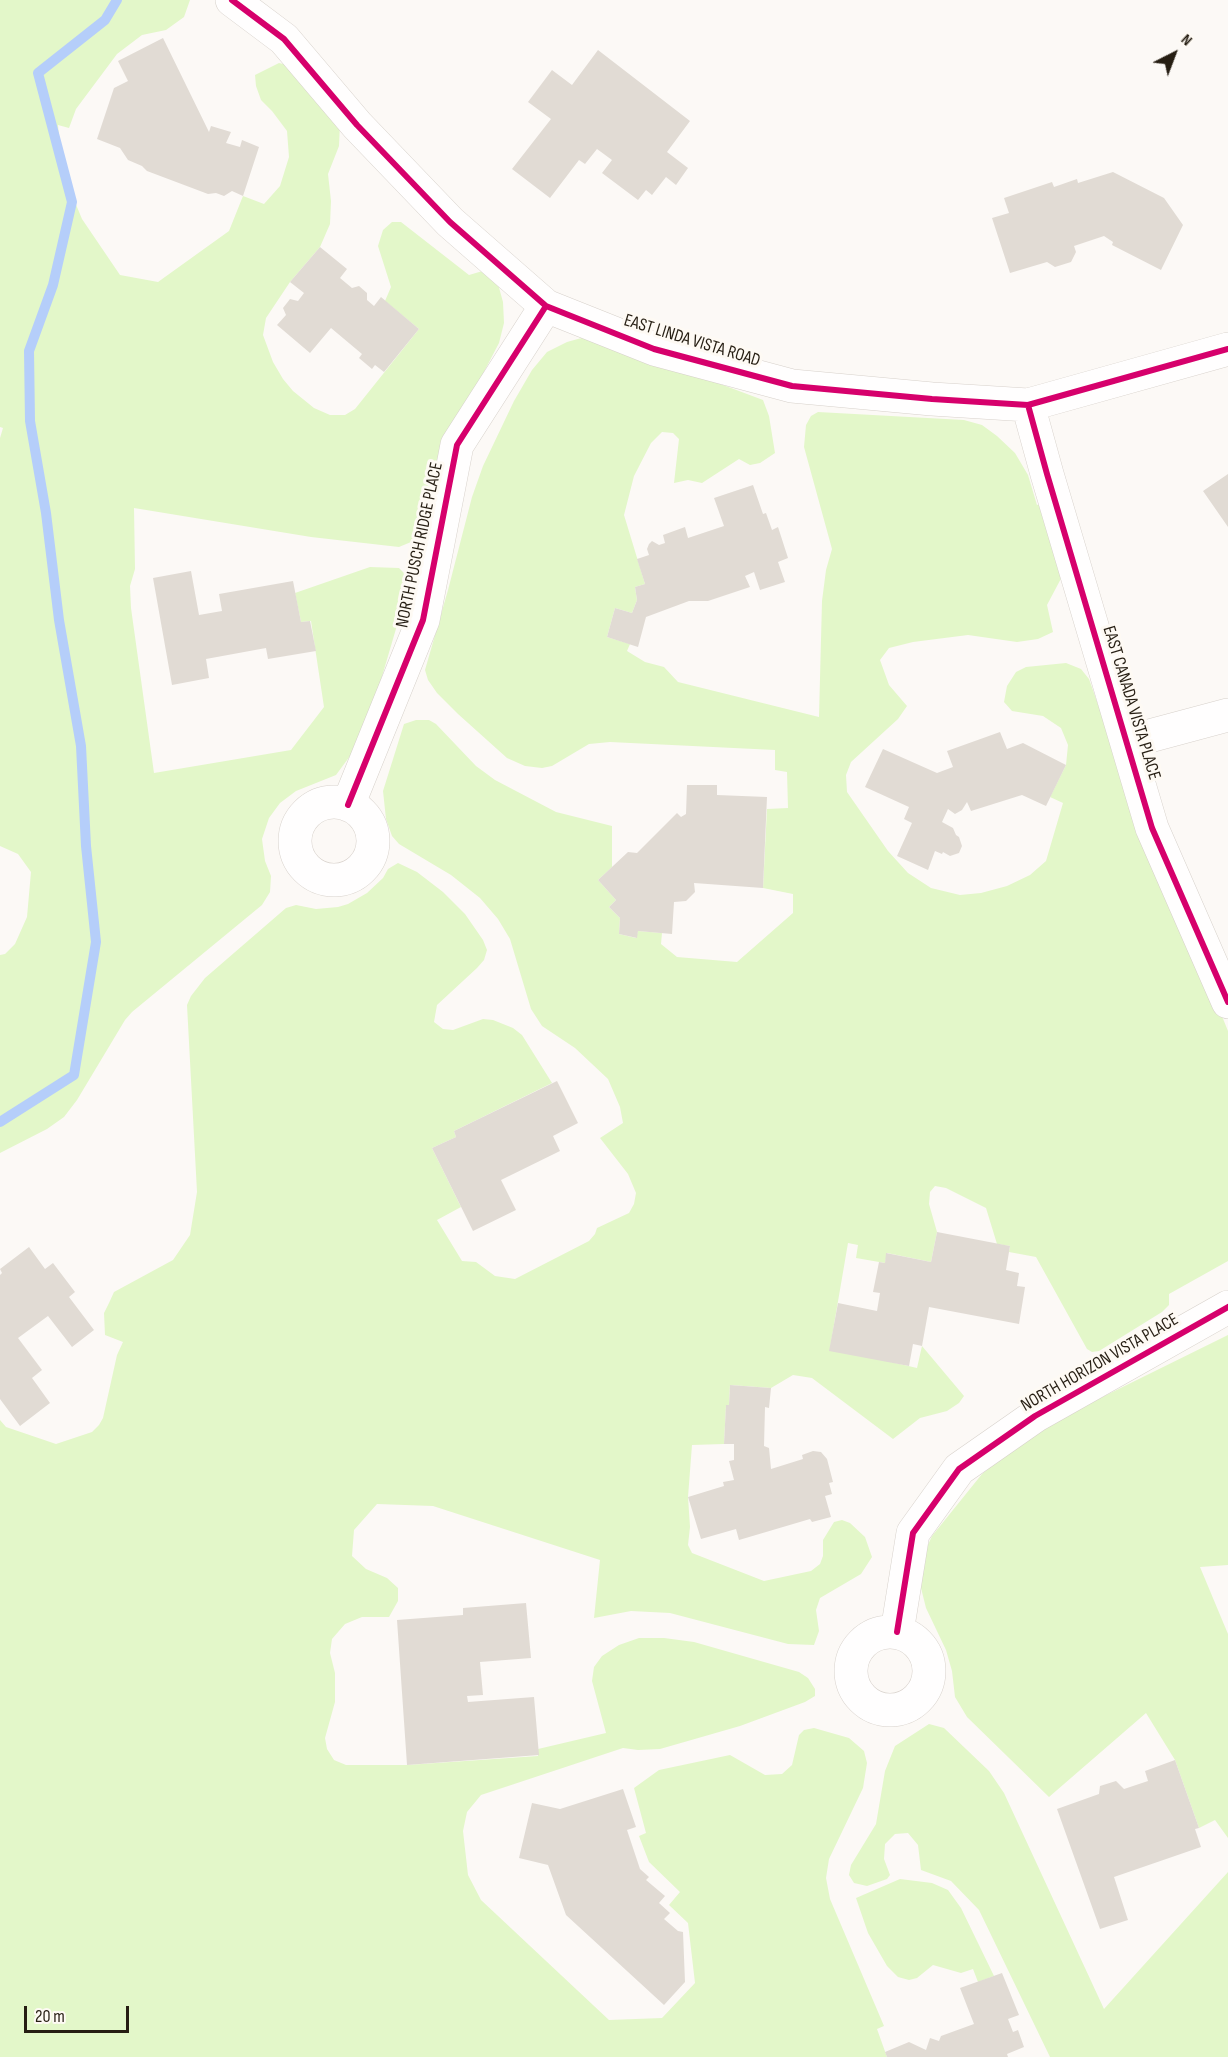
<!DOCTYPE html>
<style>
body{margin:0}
#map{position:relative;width:1228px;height:2057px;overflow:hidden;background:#fcf9f6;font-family:"Sofia Sans Condensed",sans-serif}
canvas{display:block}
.north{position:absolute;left:1144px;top:24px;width:60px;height:60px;-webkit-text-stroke:4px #fefaf4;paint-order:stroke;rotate:42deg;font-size:16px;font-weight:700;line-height:24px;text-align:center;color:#261e13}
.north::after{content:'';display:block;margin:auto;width:21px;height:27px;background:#261e13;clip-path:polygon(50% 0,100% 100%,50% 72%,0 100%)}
.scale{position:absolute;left:24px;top:2006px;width:105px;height:27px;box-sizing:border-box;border:3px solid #261e13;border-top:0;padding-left:8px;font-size:18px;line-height:21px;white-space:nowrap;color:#261e13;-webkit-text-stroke:4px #fefaf4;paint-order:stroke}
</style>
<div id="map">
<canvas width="1228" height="2057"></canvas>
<div class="north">N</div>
<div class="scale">20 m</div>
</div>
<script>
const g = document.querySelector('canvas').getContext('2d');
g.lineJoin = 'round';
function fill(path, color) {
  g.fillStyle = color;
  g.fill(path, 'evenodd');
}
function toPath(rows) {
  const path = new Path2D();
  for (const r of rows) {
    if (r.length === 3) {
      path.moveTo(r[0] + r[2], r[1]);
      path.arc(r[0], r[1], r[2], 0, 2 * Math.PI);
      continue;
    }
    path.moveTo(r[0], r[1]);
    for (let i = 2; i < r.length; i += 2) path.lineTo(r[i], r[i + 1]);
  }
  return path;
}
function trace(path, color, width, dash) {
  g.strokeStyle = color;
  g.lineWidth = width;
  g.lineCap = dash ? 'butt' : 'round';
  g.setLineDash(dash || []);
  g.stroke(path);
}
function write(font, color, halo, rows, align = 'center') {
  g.font = font + ' "Sofia Sans Condensed",sans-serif';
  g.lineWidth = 6;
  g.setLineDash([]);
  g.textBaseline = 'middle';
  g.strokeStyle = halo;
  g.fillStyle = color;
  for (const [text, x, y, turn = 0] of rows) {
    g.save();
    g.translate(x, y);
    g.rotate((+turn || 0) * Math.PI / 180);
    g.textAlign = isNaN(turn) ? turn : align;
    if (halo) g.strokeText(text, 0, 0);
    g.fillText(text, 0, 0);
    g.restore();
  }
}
fill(toPath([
 [0,0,190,0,184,17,166,30,142,35,117,54,76,109,69,128,58,125,62,171,82,219,120,275,158,282,229,231,243,196,264,204,280,186,289,157,287,131,272,111,261,100,256,86,255,75,279,63,287,65,340,123,339,146,328,174,331,201,330,224,320,247,290,282,266,318,263,335,273,362,283,379,293,391,314,408,330,415,345,415,355,409,419,329,385,301,391,287,378,246,383,230,392,222,401,222,469,275,486,270,498,284,503,302,504,323,499,343,450,437,418,534,411,542,399,547,311,537,134,508,135,569,130,586,131,608,154,773,291,750,324,707,311,621,301,622,295,593,370,567,399,568,407,576,408,588,378,690,353,752,336,775,296,791,280,803,269,818,262,839,265,861,271,876,270,892,262,905,132,1012,125,1020,77,1100,64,1117,47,1129,0,1153,0,955,5,954,15,944,27,917,31,872,18,854,0,846,0,438,3,428,0,427],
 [585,337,603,340,763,400,769,416,775,453,760,463,750,465,739,459,702,483,688,480,674,483,679,439,673,433,662,432,651,443,634,476,624,515,645,584,635,587,637,600,632,613,615,608,607,637,630,644,627,651,645,662,664,667,678,682,819,717,822,601,826,570,832,549,804,447,806,425,811,416,818,412,964,420,982,425,997,436,1015,453,1028,475,1037,505,1048,502,1065,571,1047,605,1053,632,1038,639,1017,642,968,635,913,642,889,648,880,660,889,685,907,706,898,719,851,762,846,775,847,792,888,851,908,873,931,888,960,895,981,893,1007,886,1030,875,1046,861,1063,803,1050,797,1066,765,1068,745,1061,728,1043,716,1012,711,1004,702,1007,686,1016,672,1026,667,1066,663,1081,669,1089,679,1116,755,1228,1031,1228,1261,1169,1294,1169,1305,1162,1312,1099,1351,1092,1352,1087,1349,1036,1257,1009,1252,1010,1246,997,1244,986,1208,946,1188,935,1186,930,1192,929,1204,937,1232,931,1262,887,1253,885,1263,856,1258,858,1245,848,1243,830,1348,917,1368,922,1346,964,1396,959,1403,947,1411,920,1418,893,1439,812,1378,793,1375,771,1388,730,1385,729,1405,726,1406,724,1444,692,1445,688,1497,690,1527,688,1545,692,1553,764,1581,811,1571,820,1564,823,1556,823,1540,834,1522,842,1520,850,1523,865,1537,872,1557,861,1574,820,1598,816,1610,819,1631,814,1645,788,1644,670,1613,631,1611,594,1618,600,1560,433,1506,377,1504,354,1530,352,1556,366,1569,387,1578,398,1588,398,1601,389,1617,362,1617,345,1624,332,1639,330,1653,335,1673,335,1702,325,1738,327,1749,334,1760,346,1765,407,1765,538,1756,538,1749,606,1733,592,1681,594,1667,602,1656,619,1645,639,1638,664,1638,694,1642,799,1672,808,1678,815,1689,815,1696,805,1702,740,1726,660,1749,638,1750,623,1748,481,1795,467,1812,463,1831,468,1875,481,1900,609,2020,662,2018,695,1983,688,1923,669,1905,680,1892,649,1862,639,1836,646,1833,634,1788,659,1770,730,1755,765,1775,782,1774,792,1765,799,1735,804,1730,814,1728,849,1738,864,1751,867,1763,863,1788,829,1859,826,1878,830,1899,884,2026,877,2029,887,2057,0,2057,0,1420,6,1427,56,1444,92,1432,99,1425,103,1418,117,1355,123,1342,105,1335,104,1313,109,1303,114,1292,173,1260,190,1235,197,1192,187,1005,191,996,205,978,286,908,296,905,316,909,338,907,348,904,367,893,383,878,388,869,398,863,417,872,443,892,465,914,483,940,487,950,484,960,477,968,437,1005,434,1022,443,1029,453,1030,483,1019,493,1020,513,1028,522,1035,552,1083,454,1131,456,1137,432,1148,461,1207,437,1220,462,1261,476,1262,495,1276,515,1279,589,1241,595,1234,597,1228,629,1213,634,1204,636,1193,628,1174,600,1138,623,1123,620,1107,608,1079,575,1048,542,1026,531,1009,510,939,498,919,480,898,451,875,399,844,392,836,386,819,383,791,404,724,416,720,429,720,436,724,476,766,495,780,556,812,612,826,612,867,598,880,616,900,609,907,620,918,619,934,636,938,638,931,662,933,661,944,677,957,737,962,793,913,793,894,763,888,767,809,788,808,787,772,775,770,775,750,610,742,589,744,552,766,542,768,525,766,507,758,458,714,437,693,428,680,425,670,448,590,472,497,483,466,514,401,532,370,547,352,567,342],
 [1228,1335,1228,1565,1200,1567,1228,1634,1228,1838,1215,1820,1199,1828,1175,1760,1146,1713,1049,1797,967,1717,955,1697,952,1671,946,1650,926,1608,919,1580,921,1560,932,1536,982,1474,1019,1443,1072,1412],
 [929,1724,944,1728,989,1771,1004,1793,1104,2009,1228,1872,1228,2057,1050,2057,979,1910,951,1881,921,1870,918,1845,908,1833,895,1834,885,1844,884,1859,890,1875,887,1879,867,1886,854,1883,849,1875,851,1865,876,1824,885,1771,895,1746],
 [900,1879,932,1883,948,1890,961,1908,994,1976,978,1982,973,1969,961,1973,933,1965,917,1978,909,1980,898,1977,887,1966,868,1933,856,1898]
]), '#e3f7c9');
trace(toPath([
 [0,1122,74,1075,96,942,86,846,81,746,59,620,46,513,30,421,29,351,53,285,72,202,38,73,105,20,117,0]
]), '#b5cefa', 10);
fill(toPath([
 [163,38,209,132,211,126,231,132,226,143,240,147,242,140,259,147,243,196,232,191,224,196,216,193,208,194,147,171,142,166,128,160,120,148,97,139,114,88,128,81,118,61],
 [598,50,690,121,667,152,688,168,676,185,666,177,652,195,646,190,638,200,602,173,612,160,597,149,585,164,579,160,550,198,512,169,551,119,528,102,552,70,572,85],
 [1113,172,1164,198,1183,225,1161,270,1112,245,1113,242,1104,236,1074,246,1076,252,1071,262,1055,267,1047,262,1010,273,992,218,1009,213,1004,198,1052,182,1054,187,1077,179,1078,183],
 [320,247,347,269,340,278,352,288,359,286,367,293,367,300,374,306,381,297,419,329,384,372,375,365,372,369,359,358,362,354,331,328,310,353,277,325,286,315,283,308,290,299,298,301,304,293,290,282],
 [1228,474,1228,527,1203,491],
 [753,485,763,514,766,513,772,530,778,527,788,558,778,562,785,582,760,590,754,572,745,576,750,587,708,601,689,601,646,617,638,647,607,637,615,608,632,613,637,600,635,587,645,584,637,559,649,555,647,549,649,544,652,541,659,545,665,543,663,535,685,527,688,538,724,526,714,498],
 [191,571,199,615,222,611,219,594,293,581,301,622,310,621,316,651,268,659,266,648,206,659,209,678,172,685,153,578],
 [1000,732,1007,749,1023,743,1066,765,1046,806,1022,795,971,811,967,802,962,810,955,814,948,809,942,822,953,828,956,835,959,837,962,846,959,853,950,856,943,852,942,854,935,851,928,870,897,856,912,823,904,819,909,807,865,787,883,749,937,773,953,767,947,751],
 [687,785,717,785,717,795,767,797,763,888,694,883,695,892,686,901,674,902,672,934,638,931,637,938,619,934,620,918,609,907,616,900,598,880,628,852,637,853,677,813,681,817,686,814],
 [557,1081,578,1123,553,1136,560,1151,501,1180,516,1210,473,1231,432,1148,456,1137,454,1131],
 [937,1232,1010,1246,1006,1270,1019,1273,1017,1286,1025,1287,1019,1324,929,1307,922,1346,913,1344,909,1366,829,1351,838,1303,877,1311,880,1293,873,1292,879,1262,885,1263,886,1253,931,1262],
 [29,1247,45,1269,53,1263,75,1292,69,1297,94,1330,72,1347,48,1316,18,1338,42,1370,32,1378,50,1403,20,1426,0,1399,0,1275,2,1273,0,1269],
 [730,1385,771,1388,769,1408,765,1407,764,1446,769,1448,771,1469,803,1459,802,1455,813,1451,821,1452,827,1459,833,1482,829,1483,832,1494,825,1496,831,1517,812,1522,810,1519,739,1540,736,1529,701,1539,688,1497,724,1486,723,1482,734,1480,729,1461,734,1460,734,1444,724,1444,726,1405,729,1405],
 [526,1603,531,1658,480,1662,483,1695,467,1696,468,1702,534,1697,539,1755,407,1765,397,1620,463,1615,463,1608],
 [1175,1760,1199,1828,1195,1829,1201,1847,1114,1877,1128,1920,1100,1929,1057,1809,1099,1794,1100,1786,1116,1781,1124,1789,1148,1781,1145,1771],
 [623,1789,636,1827,627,1830,640,1869,649,1877,646,1880,665,1896,659,1903,670,1913,664,1919,678,1931,683,1932,685,1982,664,2005,566,1915,548,1865,519,1858,532,1803,560,1809],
 [1002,1973,1019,2015,1008,2019,1013,2032,1018,2030,1024,2047,1007,2054,1008,2057,887,2057,885,2052,909,2042,926,2050,930,2038,939,2041,941,2036,974,2024,960,1988]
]), '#e1dbd4');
const minor = toPath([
 [232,0,284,39,357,125,450,222,546,306,654,349,792,386,932,399,1028,405,1228,349],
 [1028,405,1047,474,1152,828,1228,1002],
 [1127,742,1228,715],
 [334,841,39],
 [348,805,423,620,457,445,546,306],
 [890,1671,39],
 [897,1632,913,1533,959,1469,1035,1416,1228,1307]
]);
trace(minor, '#d7d1cb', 34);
trace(minor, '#fffefe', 33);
trace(toPath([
 [232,0,284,39,357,125,450,222,546,306,654,349,792,386,932,399,1028,405,1228,349],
 [1028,405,1047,474,1152,828,1228,1002],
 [348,805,423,620,457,445,546,306],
 [897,1632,913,1533,959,1469,1035,1416,1228,1307]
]), '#d6006c', 6);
write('18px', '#261e13', '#fefaf4', [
 ["EAST LINDA VISTA ROAD",692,341,17],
 ["NORTH PUSCH RIDGE PLACE",420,545,-78],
 ["EAST CANADA VISTA PLACE",1131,703,73],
 ["NORTH HORIZON VISTA PLACE",1100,1363,-30]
]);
</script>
